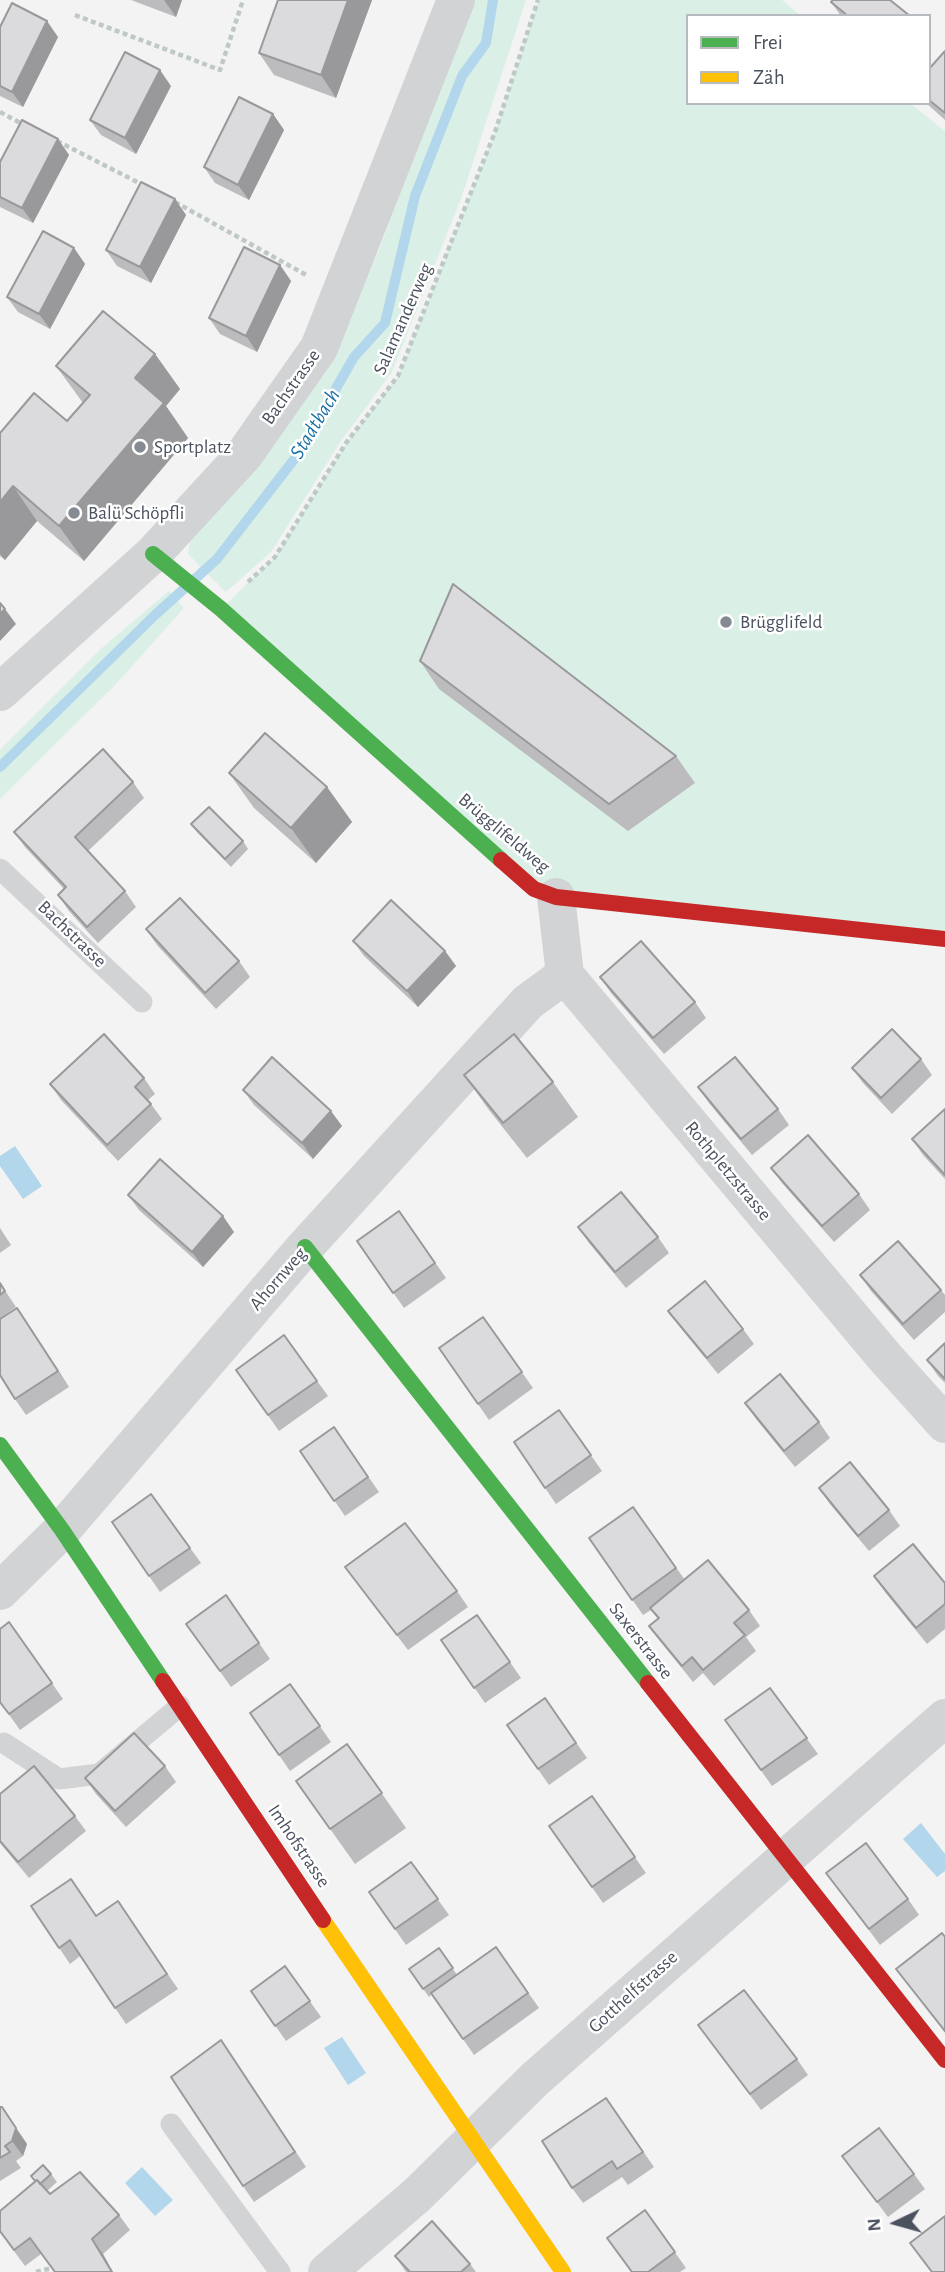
<!DOCTYPE html>
<meta charset="utf-8">
<style>
body{margin:0}
#map{position:relative;width:945px;height:2272px;overflow:hidden;background:#f3f3f3;font-family:"Alegreya Sans",sans-serif}
canvas{display:block}
.legend{position:absolute;left:686px;top:14px;width:245px;height:91px;box-sizing:border-box;background:#fff;border:2px solid #b7babf;margin:0;padding:9px 12px;list-style:none;font-size:21px;color:#4b525f}
.legend li{display:flex;align-items:center;gap:14px;height:35px}
.legend b{width:35px;border:2px solid #b7babf}
.north{position:absolute;left:861px;top:2188px;width:70px;height:70px;-webkit-text-stroke:5px #fff;paint-order:stroke;rotate:265deg;font-size:19px;font-weight:700;line-height:28px;text-align:center;color:#4b525f}
.north::after{content:'';display:block;margin:auto;width:24px;height:32px;background:#4b525f;clip-path:polygon(50% 0,100% 100%,50% 72%,0 100%)}
</style>
<div id="map">
<canvas width="945" height="2272"></canvas>
<ul class="legend">
<li><b style="height:9px;background:#4caf50"></b>Frei</li>
<li><b style="height:9px;background:#ffc107"></b>Zäh</li>
</ul>
<div class="north">N</div>
</div>
<script>
const g = document.querySelector('canvas').getContext('2d');
g.lineJoin = 'round';
function fill(path, color) {
  g.fillStyle = color;
  g.fill(path, 'evenodd');
}
function toPath(rows) {
  const path = new Path2D();
  for (const r of rows) {
    path.moveTo(r[0], r[1]);
    for (let i = 2; i < r.length; i += 2) path.lineTo(r[i], r[i + 1]);
  }
  return path;
}
function trace(path, color, width, dash) {
  g.strokeStyle = color;
  g.lineWidth = width;
  g.lineCap = dash ? 'butt' : 'round';
  g.setLineDash(dash || []);
  g.stroke(path);
}
function write(font, color, halo, rows, align = 'center') {
  g.font = font + ' "Alegreya Sans",sans-serif';
  g.lineWidth = 5;
  g.setLineDash([]);
  g.textBaseline = 'middle';
  g.strokeStyle = halo;
  g.fillStyle = color;
  for (const [text, x, y, turn = 0] of rows) {
    g.save();
    g.translate(x, y);
    g.rotate((+turn || 0) * Math.PI / 180);
    g.textAlign = isNaN(turn) ? turn : align;
    if (halo) g.strokeText(text, 0, 0);
    g.fillText(text, 0, 0);
    g.restore();
  }
}
fill(toPath([
 [468,0,526,0,461,199,392,372,341,441,271,552,226,592,188,554,190,539,335,350,381,245],
 [538,0,782,0,801,16,688,16,688,103,910,103,945,131,945,939,556,897,221,609,275,557,346,443,398,376,495,132],
 [169,591,184,608,116,684,0,799,0,750,103,647]
]), '#daf0e6');
fill(toPath([
 [15,1146,42,1186,23,1199,0,1166,0,1156],
 [921,1823,945,1854,945,1871,937,1877,903,1839],
 [342,2037,366,2073,348,2085,324,2048],
 [142,2167,173,2200,155,2216,125,2183]
]), '#b2d6eb');
trace(toPath([
 [0,767,155,615,217,559,299,453,354,357,385,323,415,196,462,76,486,43,493,0]
]), '#b2d6eb', 10);
trace(toPath([
 [75,15,220,70,243,0],
 [0,112,24,125],
 [57,141,143,185],
 [175,202,308,276],
 [248,582,275,557,346,443,398,376,495,132,538,0],
 [36,2272,52,2268]
]), '#bec8c7', 4.5, [5, 3.5]);
trace(toPath([
 [0,869,142,1002],
 [4,1743,59,1779,99,1774,180,1706],
 [171,2124,280,2272]
]), '#d2d3d5', 21);
trace(toPath([
 [0,692,153,554,244,455,319,348,456,0],
 [556,897,565,975,883,1355,945,1424],
 [0,1591,62,1530,305,1247,528,1002,565,975],
 [327,2272,417,2195,535,2079,945,1718]
]), '#d2d3d5', 38);
trace(toPath([
 [153,554,221,609,501,860],
 [305,1247,648,1683],
 [0,1445,62,1530,163,1681]
]), '#4caf50', 16);
trace(toPath([
 [323,1920,563,2272]
]), '#ffc107', 16);
trace(toPath([
 [501,860,534,889,556,897,945,939],
 [163,1681,323,1920],
 [648,1683,945,2060]
]), '#c62828', 16);
fill(toPath([
 [131,0,182,0,176,17],
 [278,0,372,0,336,98,274,75,259,53],
 [831,2,910,16,841,16],
 [0,27,58,37,23,107,0,96],
 [945,51,945,120,926,103,929,103,929,69],
 [171,86,136,154,101,135,90,120],
 [273,114,284,130,249,200,215,183,204,167],
 [58,139,69,155,33,223,0,207,0,162],
 [175,199,186,215,151,283,117,266,106,250],
 [74,248,85,264,50,329,18,312,7,297],
 [280,265,291,281,257,352,220,334,209,318],
 [155,354,180,389,166,406,188,438,84,561,37,521,5,560,0,556,0,433,67,421,83,403,56,366],
 [420,661,676,756,695,783,628,831,439,689],
 [229,773,327,787,352,822,316,863,254,808],
 [133,782,144,798,88,851,125,891,136,907,98,943,69,911,58,895,64,889,25,847,14,832],
 [191,824,243,841,248,849,231,867,197,832],
 [146,929,239,961,250,977,216,1009,157,945],
 [353,941,445,951,456,966,418,1007,364,956],
 [600,977,695,1002,706,1018,664,1054,611,993],
 [921,1059,932,1075,892,1114,863,1083,852,1068],
 [464,1075,553,1082,578,1117,527,1158,489,1110],
 [144,1078,155,1094,148,1100,162,1119,118,1161,61,1100,50,1084],
 [698,1087,778,1109,789,1125,752,1155,709,1103],
 [243,1090,342,1126,313,1159,254,1105],
 [945,1109,945,1179,923,1155,912,1139],
 [771,1168,859,1194,870,1210,834,1242,782,1183],
 [128,1195,234,1232,203,1267,139,1210],
 [399,1211,446,1278,404,1308,357,1241],
 [578,1227,658,1237,669,1253,626,1288,589,1243],
 [0,1228,11,1245,0,1253],
 [860,1275,941,1290,945,1295,945,1312,914,1340,871,1291],
 [0,1283,16,1307,0,1318],
 [668,1311,743,1329,754,1344,718,1374,680,1327],
 [483,1317,533,1388,489,1420,439,1348],
 [28,1324,69,1387,26,1415,15,1399],
 [284,1335,328,1396,279,1431,236,1370],
 [945,1343,945,1383,938,1376,927,1360],
 [745,1403,819,1422,830,1438,795,1467,756,1419],
 [559,1410,602,1471,556,1504,514,1442],
 [334,1427,379,1492,345,1516,300,1451],
 [819,1488,889,1510,900,1526,869,1551,830,1504],
 [151,1494,201,1563,160,1592,112,1522],
 [633,1507,685,1580,749,1610,760,1626,746,1637,756,1651,714,1686,703,1673,693,1682,660,1641,649,1626,658,1619,651,1610,643,1615,589,1538],
 [345,1567,457,1591,468,1607,408,1650],
 [874,1576,945,1583,945,1629,927,1644,885,1592],
 [226,1595,270,1659,231,1687,186,1624],
 [477,1615,521,1678,485,1703,441,1640],
 [9,1622,63,1699,20,1730,0,1702],
 [290,1684,331,1742,290,1771,250,1713],
 [770,1688,818,1754,772,1786,725,1720],
 [545,1698,587,1758,549,1785,507,1725],
 [347,1744,406,1828,355,1864,296,1781],
 [165,1766,176,1782,126,1827,96,1794,85,1778],
 [0,1794,75,1816,86,1831,29,1878,0,1843],
 [592,1796,646,1873,603,1903,549,1826],
 [411,1862,449,1915,406,1945,369,1892],
 [826,1873,908,1899,919,1915,880,1945],
 [118,1901,178,1989,126,2024,80,1956,70,1964,31,1906,96,1916],
 [945,1937,945,2033,896,1969],
 [496,1947,539,2008,474,2055,432,1994,429,1997,409,1969,439,1948,457,1975],
 [285,1966,321,2017,286,2041,251,1991],
 [698,2025,797,2059,808,2075,761,2110],
 [232,2056,306,2167,254,2202,243,2186],
 [606,2098,654,2167,628,2185,622,2177,583,2203,572,2188],
 [0,2107,27,2144,23,2156,16,2161,21,2168,0,2181],
 [842,2156,914,2174,925,2189,888,2217],
 [51,2174,57,2182,47,2191,50,2194,119,2215,130,2230,103,2254,41,2254,25,2266,0,2232,0,2211,35,2182,31,2176],
 [645,2210,686,2268,680,2272,632,2272],
 [395,2256,470,2264,476,2272,406,2272]
]), '#bcbcbe');
fill(toPath([
 [164,0,182,0,176,17],
 [348,0,372,0,336,98,321,75],
 [47,21,58,37,23,107,12,92],
 [160,70,171,86,136,154,125,138],
 [273,114,284,130,249,200,238,185],
 [58,139,69,155,33,223,22,208],
 [175,199,186,215,151,283,140,267],
 [74,248,85,264,50,329,39,314],
 [280,265,291,281,257,352,246,336],
 [155,354,180,389,166,406,188,438,84,561,59,526,135,378],
 [13,486,37,521,5,560,0,554,0,502],
 [5,609,16,624,0,641,0,614],
 [327,787,352,822,316,863,291,828],
 [445,951,456,966,418,1007,407,991],
 [331,1111,342,1126,313,1159,302,1143],
 [223,1216,234,1232,203,1267,192,1252],
 [17,1308,28,1324,69,1387,58,1371],
 [2,2107,27,2144,23,2156,12,2141],
 [92,2239,103,2254,113,2272,112,2272]
]), '#99999b');
const building = toPath([
 [278,0,348,0,321,75,259,53,278,0],
 [833,0,890,0,910,16,848,16,831,2,833,0],
 [12,3,47,21,12,92,0,86,0,27,12,3],
 [945,51,945,113,929,100,929,69,945,51],
 [125,52,160,70,125,138,90,120,125,52],
 [239,97,273,114,238,185,204,167,239,97],
 [22,120,58,139,22,208,0,197,0,162,22,120],
 [141,182,175,199,140,267,106,250,141,182],
 [43,231,74,248,39,314,7,297,43,231],
 [244,247,280,265,246,336,209,318,244,247],
 [103,311,155,354,135,378,164,403,59,526,13,486,0,502,0,433,34,393,67,421,90,395,56,366,103,311],
 [453,584,676,756,609,804,420,661,453,584],
 [0,603,5,609,0,614,0,603],
 [265,733,327,787,291,828,229,773,265,733],
 [103,749,133,782,75,837,125,891,87,927,58,895,66,887,14,832,103,749],
 [209,807,243,841,225,859,191,824,209,807],
 [180,898,239,961,205,993,146,929,180,898],
 [391,900,445,951,407,991,353,941,391,900],
 [641,941,695,1002,653,1038,600,977,641,941],
 [892,1029,921,1059,881,1098,852,1068,892,1029],
 [104,1034,144,1078,135,1087,151,1104,107,1145,50,1084,104,1034],
 [514,1034,553,1082,503,1123,464,1075,514,1034],
 [272,1057,331,1111,302,1143,243,1090,272,1057],
 [735,1057,778,1109,741,1139,698,1087,735,1057],
 [945,1109,945,1175,912,1139,945,1109],
 [808,1135,859,1194,822,1226,771,1168,808,1135],
 [160,1159,223,1216,192,1252,128,1195,160,1159],
 [621,1192,658,1237,615,1272,578,1227,621,1192],
 [399,1211,435,1263,393,1293,357,1241,399,1211],
 [898,1241,941,1290,903,1324,860,1275,898,1241],
 [705,1281,743,1329,707,1358,668,1311,705,1281],
 [0,1283,5,1291,0,1295,0,1283],
 [17,1308,58,1371,15,1399,0,1375,0,1319,17,1308],
 [483,1317,522,1372,478,1404,439,1348,483,1317],
 [284,1335,317,1381,268,1415,236,1370,284,1335],
 [945,1343,945,1379,927,1360,945,1343],
 [780,1374,819,1422,784,1451,745,1403,780,1374],
 [559,1410,591,1455,545,1488,514,1442,559,1410],
 [334,1427,368,1477,334,1501,300,1451,334,1427],
 [850,1462,889,1510,858,1536,819,1488,850,1462],
 [151,1494,190,1548,149,1576,112,1522,151,1494],
 [633,1507,676,1568,632,1600,589,1538,633,1507],
 [405,1523,457,1591,397,1635,345,1567,405,1523],
 [913,1544,945,1583,945,1604,916,1628,874,1576,913,1544],
 [708,1560,749,1610,734,1623,745,1635,703,1670,692,1657,682,1666,649,1626,659,1618,650,1608,708,1560],
 [226,1595,259,1643,220,1671,186,1624,226,1595],
 [477,1615,510,1662,474,1688,441,1640,477,1615],
 [9,1622,52,1683,9,1714,0,1702,0,1629,9,1622],
 [290,1684,320,1726,279,1755,250,1713,290,1684],
 [770,1688,807,1738,761,1770,725,1720,770,1688],
 [545,1698,576,1743,538,1769,507,1725,545,1698],
 [134,1733,165,1766,115,1811,85,1778,134,1733],
 [347,1744,382,1793,330,1829,296,1781,347,1744],
 [34,1766,75,1816,18,1862,0,1841,0,1794,34,1766],
 [592,1796,635,1857,592,1887,549,1826,592,1796],
 [866,1843,908,1899,869,1929,826,1873,866,1843],
 [411,1862,438,1899,395,1929,369,1892,411,1862],
 [71,1879,96,1916,118,1901,167,1974,115,2008,70,1940,59,1948,31,1906,71,1879],
 [942,1933,945,1937,945,2031,896,1969,942,1933],
 [496,1947,528,1993,463,2039,431,1993,496,1947],
 [439,1948,453,1968,423,1989,409,1969,439,1948],
 [285,1966,310,2001,275,2026,251,1991,285,1966],
 [744,1990,797,2059,750,2094,698,2025,744,1990],
 [221,2040,295,2152,243,2186,171,2077,221,2040],
 [606,2098,643,2152,617,2169,612,2161,572,2188,542,2141,606,2098],
 [0,2107,2,2107,16,2128,12,2141,5,2146,10,2152,0,2158,0,2107],
 [879,2128,914,2174,877,2202,842,2156,879,2128],
 [43,2165,51,2174,40,2184,37,2180,35,2181,31,2176,43,2165],
 [80,2172,119,2215,92,2239,112,2272,55,2272,30,2238,14,2250,0,2231,0,2211,37,2180,50,2194,80,2172],
 [645,2210,675,2252,648,2272,632,2272,607,2238,645,2210],
 [945,2216,945,2272,932,2272,910,2243,945,2216],
 [432,2221,470,2264,461,2272,410,2272,395,2256,432,2221]
]);
fill(building, '#dbdbdd');
trace(building, '#99999b', 2);
for (const [x, y, r, color] of [
 [140,447,7,"#868a93"],
 [74,513,7,"#868a93"],
 [726,622,7,"#868a93"]
]) {
  const dot = new Path2D();
  dot.arc(x, y, r, 0, 2 * Math.PI);
  g.fillStyle = color;
  g.fill(dot);
  trace(dot, '#fff', 2.5);
}
write('19px', '#4b525f', '#fff', [
 ["Salamanderweg",403,319,-66],
 ["Bachstrasse",291,387,-55],
 ["Brügglifeldweg",504,833,40],
 ["Bachstrasse",72,934,44],
 ["Rothpletzstrasse",728,1171,50],
 ["Ahornweg",278,1279,-49],
 ["Saxerstrasse",641,1641,52],
 ["Imhofstrasse",299,1846,56],
 ["Gotthelfstrasse",633,1992,-42]
]);
write('19px', '#4b525f', '#fff', [
 ["Sportplatz",154,447],
 ["Balü Schöpfli",88,513],
 ["Brügglifeld",740,622]
], 'left');
write('italic 21px', '#1870a5', '#fff', [
 ["Stadtbach",315,424,-59]
]);
</script>
